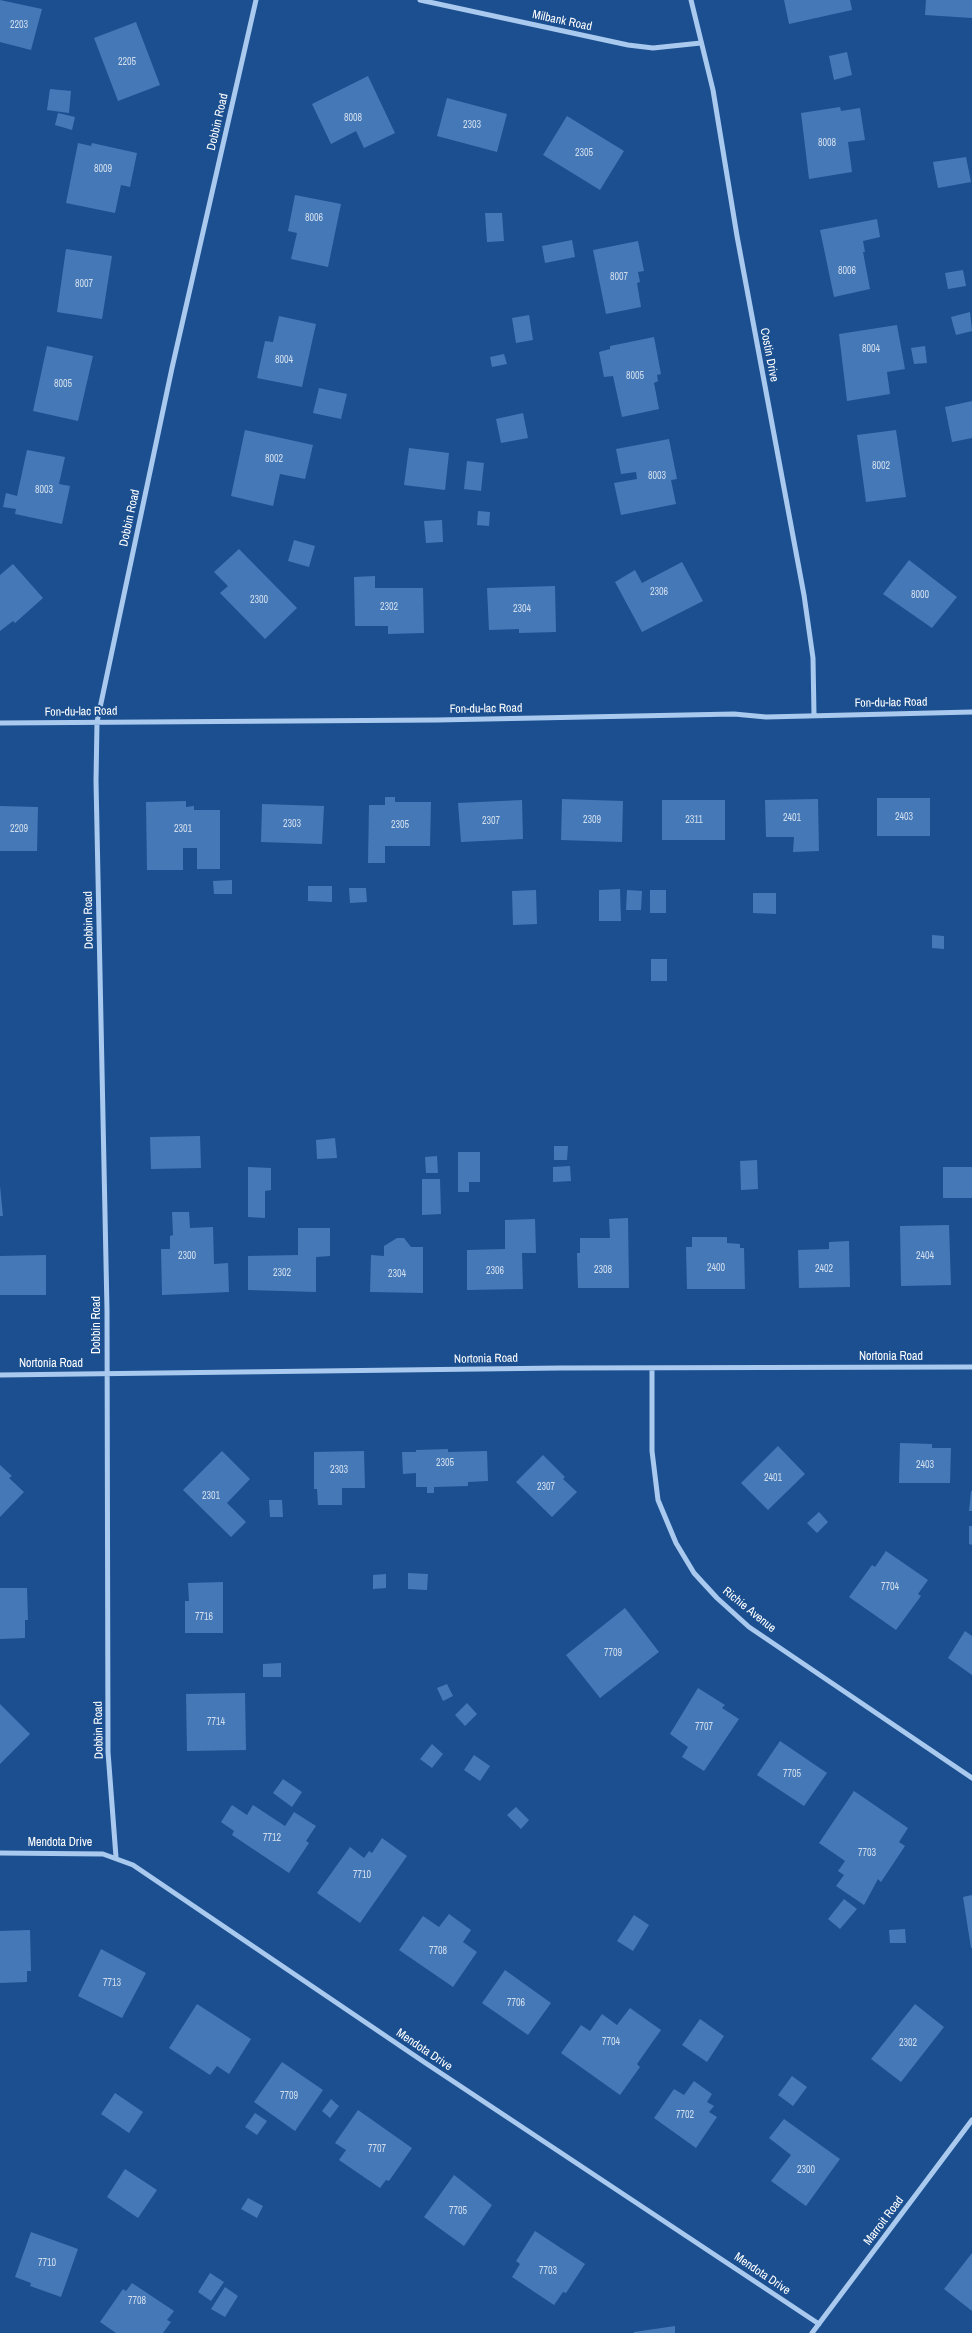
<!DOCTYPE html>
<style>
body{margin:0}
canvas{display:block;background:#1b4f8f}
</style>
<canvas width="972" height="2333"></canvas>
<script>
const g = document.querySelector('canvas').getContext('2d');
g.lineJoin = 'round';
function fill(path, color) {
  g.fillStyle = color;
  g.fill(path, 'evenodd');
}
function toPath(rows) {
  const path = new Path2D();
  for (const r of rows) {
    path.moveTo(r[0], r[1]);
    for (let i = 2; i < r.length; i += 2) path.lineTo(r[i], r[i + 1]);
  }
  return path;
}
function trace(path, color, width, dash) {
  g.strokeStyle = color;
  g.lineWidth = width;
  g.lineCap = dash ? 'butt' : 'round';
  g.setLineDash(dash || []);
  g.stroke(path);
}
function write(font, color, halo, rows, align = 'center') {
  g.font = font + ' "Archivo Narrow",sans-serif';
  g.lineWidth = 4;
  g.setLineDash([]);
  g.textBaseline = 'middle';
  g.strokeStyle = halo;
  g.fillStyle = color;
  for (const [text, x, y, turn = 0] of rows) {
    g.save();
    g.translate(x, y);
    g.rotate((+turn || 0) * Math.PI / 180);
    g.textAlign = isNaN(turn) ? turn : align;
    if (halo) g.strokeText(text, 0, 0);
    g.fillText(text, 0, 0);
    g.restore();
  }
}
fill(toPath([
 [0,0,42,9,31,50,0,42],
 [784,0,850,0,852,10,789,24],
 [926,0,972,0,972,18,925,15],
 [136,22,160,85,118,101,94,38],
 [847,52,852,75,834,80,829,56],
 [368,76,395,133,364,148,356,131,331,144,312,104],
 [50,89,71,91,69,113,47,110],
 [447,98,507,114,497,152,437,136],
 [840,107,841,111,860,108,865,140,848,142,852,172,809,179,801,113],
 [58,113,75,117,72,130,55,125],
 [567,116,624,151,600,190,543,155],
 [78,143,91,146,92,143,137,153,130,187,121,185,115,213,66,203],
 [966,157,971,182,938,188,933,162],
 [295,195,341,204,328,267,291,259,297,233,288,231],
 [485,213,502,213,504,241,487,242],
 [877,219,880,237,863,241,865,252,863,252,870,289,834,297,820,230],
 [572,240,575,257,545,263,542,246],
 [638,241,644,271,638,272,640,282,637,283,641,307,606,314,593,250],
 [66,249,112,256,102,319,57,312],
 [963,270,966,286,948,289,945,273],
 [970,312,972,331,956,335,951,317],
 [529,315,533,340,516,343,512,318],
 [279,316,316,324,302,387,257,378,265,341,273,342],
 [897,325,905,369,887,372,890,394,847,401,839,334],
 [654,337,661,374,657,375,658,381,654,383,659,409,622,417,613,376,604,377,599,352,610,349,610,346],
 [47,346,93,356,78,421,33,411],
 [925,346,927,363,914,364,911,348],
 [504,354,507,364,492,367,490,357],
 [319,388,347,394,341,419,313,413],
 [972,401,972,438,952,442,945,407],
 [523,413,528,438,501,443,496,419],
 [245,430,313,445,305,479,280,474,273,506,231,496],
 [896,430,906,497,866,502,857,435],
 [669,439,677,479,671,480,676,504,621,515,614,483,637,479,636,472,621,474,616,449],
 [409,448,449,453,445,490,404,485],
 [27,450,65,457,59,484,70,486,62,524,15,514,16,509,3,507,6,493,17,496],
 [467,461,484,463,481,491,464,489],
 [478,511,490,512,489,526,477,525],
 [442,520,443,542,426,543,424,521],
 [294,540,315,546,309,567,288,561],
 [239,549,297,608,265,639,220,593,228,586,214,572],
 [909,560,957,597,932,628,883,594],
 [682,562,703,601,642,632,615,582,635,570,642,583],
 [13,564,43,598,15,623,13,621,0,631,0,575],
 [375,576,375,588,423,588,424,633,388,634,388,626,355,626,354,577],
 [555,586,556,632,519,633,519,629,489,630,487,588],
 [385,797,395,797,395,802,431,802,430,846,385,846,385,863,368,863,369,805,385,805],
 [877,798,930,798,930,836,877,836],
 [562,799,623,801,622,842,561,840],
 [818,799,819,851,793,852,794,837,766,837,765,800],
 [522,800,523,839,461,842,458,803],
 [662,800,725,800,725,840,662,840],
 [186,801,186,807,194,806,194,810,220,810,220,869,197,869,197,848,183,848,183,870,147,870,146,802],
 [262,804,324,806,322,844,261,842],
 [0,806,38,807,37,851,0,851],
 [232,880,232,894,214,894,213,881],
 [308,886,332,886,332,902,308,901],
 [349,888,366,888,367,902,350,903],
 [620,889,621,921,599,921,599,890],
 [536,890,537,924,513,925,512,891],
 [627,890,642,891,641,910,626,910],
 [650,890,666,890,666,913,650,913],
 [753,893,776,893,776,914,753,913],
 [932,935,944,936,944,949,932,948],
 [651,959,667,959,667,981,651,981],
 [200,1136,201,1168,151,1169,150,1137],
 [335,1138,337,1158,317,1159,316,1140],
 [554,1146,568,1146,567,1160,554,1160],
 [458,1152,480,1152,480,1182,469,1182,469,1192,458,1192],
 [437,1156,438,1173,426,1173,425,1157],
 [757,1160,758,1189,741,1190,740,1161],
 [570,1166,571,1181,553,1182,553,1167],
 [248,1167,271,1168,271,1190,265,1191,265,1218,248,1217],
 [943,1167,972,1167,972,1198,943,1198],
 [422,1179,440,1179,441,1214,422,1215],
 [0,1186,3,1216,0,1216],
 [172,1212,189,1212,190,1228,213,1227,214,1264,228,1263,229,1292,162,1295,161,1249,170,1249,170,1236,173,1235],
 [628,1218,629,1288,578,1288,577,1253,580,1253,580,1238,610,1238,609,1219],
 [535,1219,536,1253,522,1253,523,1289,467,1290,467,1250,505,1249,505,1220],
 [949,1225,951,1285,901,1286,900,1226],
 [298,1228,330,1228,330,1256,316,1257,316,1292,248,1290,248,1256,298,1255],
 [692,1237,727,1237,727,1243,740,1244,740,1248,744,1248,745,1289,687,1289,686,1247,692,1247],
 [397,1238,404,1238,411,1247,423,1247,423,1293,370,1292,371,1255,384,1256,384,1246],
 [849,1241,850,1287,799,1288,798,1250,829,1249,829,1242],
 [46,1255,46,1295,0,1295,0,1256],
 [900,1443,932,1444,932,1448,951,1448,950,1483,899,1483],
 [778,1446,805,1474,768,1510,741,1483],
 [448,1449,448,1452,487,1451,488,1481,468,1482,468,1486,434,1487,434,1493,427,1493,427,1487,416,1487,416,1473,403,1474,402,1452,416,1452,416,1450],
 [222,1451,250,1479,227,1503,246,1522,231,1537,183,1490],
 [364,1451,365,1488,342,1488,342,1505,318,1505,317,1489,314,1489,314,1452],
 [543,1455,565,1477,563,1479,577,1492,552,1517,516,1482],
 [0,1465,12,1476,9,1478,24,1492,0,1517],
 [971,1491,972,1491,972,1511,969,1511],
 [269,1500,282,1500,283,1517,270,1517],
 [819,1512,828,1522,817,1533,807,1523],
 [969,1526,972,1526,972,1545,969,1544],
 [886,1551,928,1580,918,1594,921,1596,896,1630,849,1597,872,1565,875,1567],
 [408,1573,428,1574,427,1590,408,1589],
 [386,1574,386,1588,373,1589,373,1575],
 [223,1582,223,1633,185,1633,185,1601,189,1601,188,1583],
 [0,1588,27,1588,28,1620,25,1620,25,1638,0,1639],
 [625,1608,659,1652,600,1698,566,1655],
 [965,1631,972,1636,972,1675,948,1658],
 [281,1663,281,1677,263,1677,263,1664],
 [447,1684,453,1696,443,1701,437,1688],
 [698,1688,725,1705,722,1708,739,1719,704,1771,682,1757,688,1747,670,1734],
 [245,1693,246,1750,187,1751,186,1694],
 [467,1703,477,1714,465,1726,455,1715],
 [0,1704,30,1734,0,1764],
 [780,1741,827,1773,804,1806,757,1775],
 [432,1744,443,1754,432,1768,420,1759],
 [474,1755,490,1766,480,1781,464,1770],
 [283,1779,302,1792,292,1807,273,1793],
 [854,1791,908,1828,899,1842,905,1846,881,1882,878,1879,864,1905,836,1886,844,1875,838,1871,845,1861,819,1843],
 [232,1805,247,1815,253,1805,285,1826,294,1812,316,1826,306,1841,309,1843,289,1873,232,1835,234,1831,221,1822],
 [516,1807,529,1820,521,1829,507,1815],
 [382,1838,407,1856,360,1923,317,1893,350,1847,364,1858,369,1851,372,1853],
 [972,1895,972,1948,971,1948,963,1897],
 [844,1899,857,1909,840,1929,828,1919],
 [449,1914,471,1930,463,1942,477,1952,453,1987,399,1950,423,1916,439,1927],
 [634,1915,649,1925,633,1951,617,1941],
 [905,1929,906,1943,890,1943,889,1930],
 [30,1930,31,1971,27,1971,27,1982,0,1983,0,1931],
 [101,1949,146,1973,122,2018,78,1996],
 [505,1970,551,2003,528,2035,482,2003],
 [197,2004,251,2039,229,2074,217,2066,210,2075,169,2048],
 [915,2004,944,2027,901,2082,871,2059],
 [630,2008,661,2030,637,2064,640,2067,620,2095,561,2053,581,2025,590,2031,602,2014,617,2025],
 [700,2019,724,2036,707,2062,682,2045],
 [282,2062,323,2090,295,2131,254,2102],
 [792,2076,807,2087,793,2106,778,2095],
 [694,2081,712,2094,707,2102,714,2106,709,2112,717,2117,696,2148,654,2118,674,2089,684,2095],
 [115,2093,143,2112,129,2133,101,2114],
 [331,2099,339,2106,330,2118,322,2111],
 [358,2110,412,2148,389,2181,386,2180,380,2188,339,2160,346,2150,335,2143],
 [255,2113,267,2121,257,2135,245,2127],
 [784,2119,840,2159,806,2206,771,2181,791,2155,769,2138],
 [125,2169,157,2190,138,2218,107,2197],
 [454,2175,492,2205,464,2246,424,2217],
 [248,2198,263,2206,257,2218,241,2209],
 [535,2231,585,2264,566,2293,563,2292,554,2305,512,2277,520,2264,516,2261],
 [31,2232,78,2249,61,2297,30,2286,31,2283,15,2277],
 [972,2253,972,2311,944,2289],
 [210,2273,224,2282,211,2301,198,2292],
 [132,2283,174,2311,167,2320,171,2322,163,2333,116,2333,100,2322,123,2289,126,2291],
 [225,2287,238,2296,225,2317,211,2309],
 [675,2326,675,2333,634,2333,634,2332]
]), '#4478b7');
trace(toPath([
 [420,0,628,45,653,48,701,43],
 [691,0,713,90,737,236,804,595,813,658,814,715],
 [0,723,437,720,734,714,766,717,972,712],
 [652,1369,652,1451,658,1500,676,1543,694,1573,717,1598,749,1627,972,1778],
 [0,1375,560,1368,972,1367],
 [0,1853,103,1854,133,1865,424,2062,819,2324],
 [116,1857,108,1752,107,1310,96,781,97,722,172,368,256,0],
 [812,2333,972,2120]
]), '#a9c9ee', 5);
write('10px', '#d0dded', null, [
 ["2203",19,25],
 ["2205",127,62],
 ["8008",353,118],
 ["2303",472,125],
 ["8008",827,143],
 ["2305",584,153],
 ["8009",103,169],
 ["8006",314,218],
 ["8006",847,271],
 ["8007",619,277],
 ["8007",84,284],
 ["8004",871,349],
 ["8004",284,360],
 ["8005",635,376],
 ["8005",63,384],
 ["8002",274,459],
 ["8002",881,466],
 ["8003",657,476],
 ["8003",44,490],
 ["2306",659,592],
 ["8000",920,595],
 ["2300",259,600],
 ["2302",389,607],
 ["2304",522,609],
 ["2403",904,817],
 ["2401",792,818],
 ["2309",592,820],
 ["2311",694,820],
 ["2307",491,821],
 ["2303",292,824],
 ["2305",400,825],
 ["2209",19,829],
 ["2301",183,829],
 ["2300",187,1256],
 ["2404",925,1256],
 ["2400",716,1268],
 ["2402",824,1269],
 ["2308",603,1270],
 ["2306",495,1271],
 ["2302",282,1273],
 ["2304",397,1274],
 ["2305",445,1463],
 ["2403",925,1465],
 ["2303",339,1470],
 ["2401",773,1478],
 ["2307",546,1487],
 ["2301",211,1496],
 ["7704",890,1587],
 ["7716",204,1617],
 ["7709",613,1653],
 ["7714",216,1722],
 ["7707",704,1727],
 ["7705",792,1774],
 ["7712",272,1838],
 ["7703",867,1853],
 ["7710",362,1875],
 ["7708",438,1951],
 ["7713",112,1983],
 ["7706",516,2003],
 ["7704",611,2042],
 ["2302",908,2043],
 ["7709",289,2096],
 ["7702",685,2115],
 ["7707",377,2149],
 ["2300",806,2170],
 ["7705",458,2211],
 ["7710",47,2263],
 ["7703",548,2271],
 ["7708",137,2301]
]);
write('12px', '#fff', '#1b4f8f', [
 ["Milbank Road",562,21,12],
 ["Dobbin Road",218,122,-77],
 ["Costin Drive",769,355,79],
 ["Dobbin Road",130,518,-78],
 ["Fon-du-lac Road",891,703,-1],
 ["Fon-du-lac Road",486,709,-1],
 ["Fon-du-lac Road",81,712,-1],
 ["Dobbin Road",89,920,-91],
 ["Dobbin Road",97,1325,-90],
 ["Nortonia Road",891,1357],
 ["Nortonia Road",486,1359,-1],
 ["Nortonia Road",51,1364],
 ["Richie Avenue",749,1610,39],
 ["Dobbin Road",99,1730,-91],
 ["Mendota Drive",60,1843],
 ["Mendota Drive",424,2050,34],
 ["Marroit Road",884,2221,-53],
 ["Mendota Drive",762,2274,34]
]);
</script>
